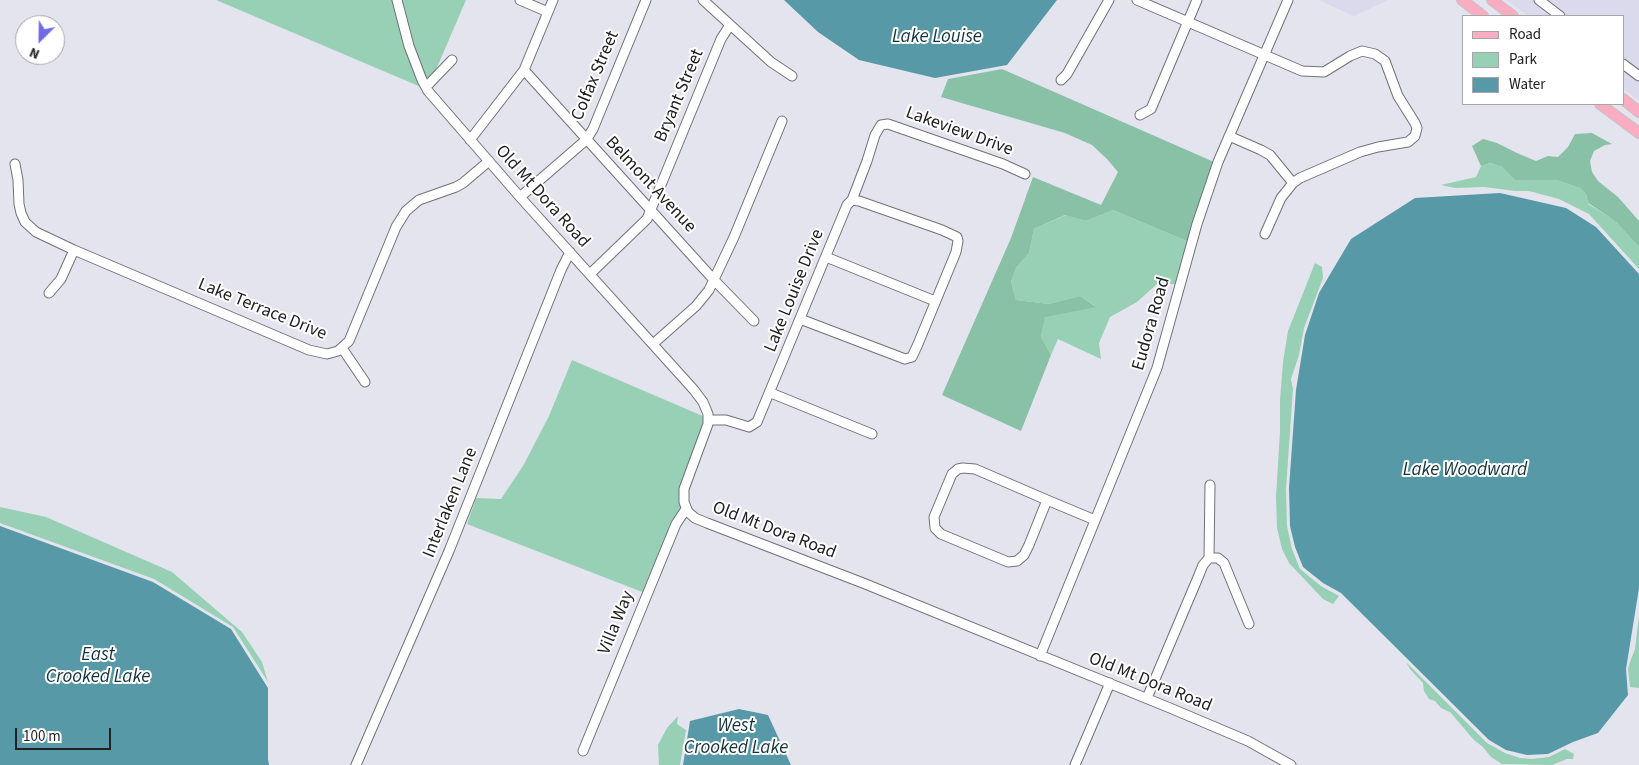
<!DOCTYPE html>
<style>
body{margin:0}
#map{position:relative;width:1639px;height:765px;overflow:hidden;background:#e3e4ee;font-family:"Source Sans 3",sans-serif}
canvas{display:block}
.legend{position:absolute;left:1462px;top:15px;width:162px;height:90px;box-sizing:border-box;background:#fff;border:1px solid #a6a6a7;margin:0;padding:6px 9px;list-style:none;font-size:15px;color:#212124}
.legend li{display:flex;align-items:center;gap:10px;height:25px}
.legend b{width:25px;border:1px solid #a6a6a7}
.north{position:absolute;left:15px;top:15px;width:50px;height:50px;box-sizing:border-box;background:#fff;border:1px solid #a6a6a7;border-radius:50%;rotate:203deg;font-size:14px;font-weight:700;line-height:20px;text-align:center;color:#212124}
.north::after{content:'';display:block;margin:auto;width:18px;height:22px;background:#736be6;clip-path:polygon(50% 0,100% 100%,50% 72%,0 100%)}
.scale{position:absolute;left:15px;top:728px;width:96px;height:22px;box-sizing:border-box;border:2px solid #212124;border-top:0;padding-left:6px;font-size:15px;line-height:18px;white-space:nowrap;color:#212124;-webkit-text-stroke:4px #fff;paint-order:stroke}
</style>
<div id="map">
<canvas width="1639" height="765"></canvas>
<ul class="legend">
<li><b style="height:6px;background:#faacc3"></b>Road</li>
<li><b style="height:14px;background:#98d0b5"></b>Park</li>
<li><b style="height:14px;background:#5799a7"></b>Water</li>
</ul>
<div class="north">N</div>
<div class="scale">100 m</div>
</div>
<script>
const g = document.querySelector('canvas').getContext('2d');
g.lineJoin = 'round';
function fill(path, color) {
  g.fillStyle = color;
  g.fill(path, 'evenodd');
}
function toPath(rows) {
  const path = new Path2D();
  for (const r of rows) {
    path.moveTo(r[0], r[1]);
    for (let i = 2; i < r.length; i += 2) path.lineTo(r[i], r[i + 1]);
  }
  return path;
}
function trace(path, color, width, dash) {
  g.strokeStyle = color;
  g.lineWidth = width;
  g.lineCap = dash ? 'butt' : 'round';
  g.setLineDash(dash || []);
  g.stroke(path);
}
function write(font, color, halo, rows, align = 'center') {
  g.font = font + ' "Source Sans 3",sans-serif';
  g.lineWidth = 4;
  g.setLineDash([]);
  g.textBaseline = 'middle';
  g.strokeStyle = halo;
  g.fillStyle = color;
  for (const [text, x, y, turn = 0] of rows) {
    g.save();
    g.translate(x, y);
    g.rotate((+turn || 0) * Math.PI / 180);
    g.textAlign = isNaN(turn) ? turn : align;
    if (halo) g.strokeText(text, 0, 0);
    g.fillText(text, 0, 0);
    g.restore();
  }
}
fill(toPath([
 [1318,0,1388,0,1354,16],
 [1507,0,1639,0,1639,101,1623,88,1623,16,1528,16]
]), '#dadaec');
fill(toPath([
 [216,0,393,0,421,87],
 [400,0,466,0,429,86,422,72],
 [1490,163,1502,167,1515,180,1556,180,1580,188,1586,194,1588,204,1608,216,1617,223,1639,247,1639,269,1589,214,1559,199,1529,191,1515,191,1484,187,1455,188,1441,185,1476,177,1481,166],
 [1113,210,1189,242,1178,284,1157,284,1137,302,1110,317,1099,343,1101,359,1058,339,1051,355,1041,337,1045,316,1095,306,1080,296,1049,304,1016,300,1011,282,1016,268,1029,253,1034,229,1066,215,1086,221],
 [1315,263,1322,267,1323,278,1304,328,1299,355,1291,379,1293,389,1286,489,1287,526,1292,549,1300,569,1321,586,1339,596,1333,604,1323,599,1289,563,1282,549,1277,528,1276,497,1280,432,1280,400,1283,362,1288,331],
 [572,360,705,417,705,424,683,510,650,595,467,524,476,498,501,499,523,466,549,416],
 [0,507,46,517,172,572,242,632,262,662,268,682,233,627,154,579,0,523],
 [1639,616,1639,688,1630,687,1628,669,1630,662,1635,649],
 [1406,662,1487,743,1505,753,1520,758,1532,759,1549,757,1565,749,1574,754,1573,759,1567,759,1552,765,1502,764,1491,757,1483,747,1474,740,1450,712,1441,708,1435,701,1429,699,1424,691,1423,683,1410,669],
 [678,716,677,724,686,730,680,765,659,765,658,745,667,728]
]), '#98d0b5');
fill(toPath([
 [1002,69,1214,162,1189,242,1113,210,1086,221,1065,215,1034,229,1029,253,1016,268,1011,282,1016,300,1049,304,1080,296,1096,307,1045,317,1041,337,1051,355,1021,431,942,395,1011,238,1033,177,1101,205,1118,172,1107,159,1092,145,1065,133,941,97,948,79],
 [1592,133,1612,144,1605,145,1594,151,1590,161,1592,172,1598,181,1618,197,1639,221,1639,247,1617,223,1608,216,1588,203,1586,194,1580,188,1556,180,1515,180,1502,167,1490,163,1481,166,1472,146,1483,139,1497,143,1517,153,1536,161,1548,156,1558,157,1568,147,1575,134]
]), '#89c1a7');
fill(toPath([
 [784,0,1057,0,1007,65,935,78,859,60,818,32],
 [1500,193,1566,208,1596,227,1639,274,1639,588,1626,669,1628,695,1598,733,1573,742,1548,754,1527,755,1506,750,1489,740,1341,593,1323,583,1303,567,1295,547,1290,526,1289,488,1296,390,1305,335,1319,293,1351,239,1415,198],
 [0,526,153,582,231,629,268,688,268,759,269,765,0,765],
 [739,709,768,715,791,765,683,765,690,721]
]), '#5799a7');
const minor = toPath([
 [397,0,409,46,422,80,428,91,520,197,694,390,703,402,708,414,708,424,684,489,684,502,688,512,695,518,707,523,863,583,1170,708,1248,741,1291,765],
 [520,0,548,12],
 [703,0,771,62,792,76],
 [1137,0,1302,71,1324,72,1350,56,1362,51,1375,54,1385,61,1398,96,1415,123,1417,128,1415,136,1408,142,1378,147,1360,152,1300,178,1293,183,1281,198,1265,234],
 [1539,0,1560,16],
 [1623,64,1639,76],
 [524,70,714,280,754,321],
 [1061,80,1067,74,1109,0],
 [426,87,452,60],
 [1140,115,1151,109,1197,0],
 [1229,136,1261,150,1270,155,1293,183],
 [470,140,524,70,553,0],
 [15,164,18,180,19,204,21,213,25,222,36,232,74,250,309,350,327,354,338,351,349,341,396,227,406,211,419,200,456,187,463,183,489,161],
 [520,197,586,140,593,129,646,0],
 [826,257,935,301],
 [590,274,647,219,721,39,730,25],
 [49,293,61,279,74,250],
 [800,319,905,359,912,357,918,344,956,252,958,241,957,237,942,230,859,201,852,200],
 [653,344,696,306,709,290,734,237,782,121],
 [342,348,365,382],
 [771,393,872,434],
 [709,420,726,420,749,427,757,422,847,205,852,200,867,161,875,135,881,125,888,124,1003,164,1025,174],
 [963,468,975,469,1047,500,1029,545,1024,555,1017,561,1008,562,941,534,935,528,934,517,952,474,958,469,963,468],
 [1047,500,1095,520],
 [1209,558,1210,485],
 [1040,656,1157,368,1197,224,1218,162,1288,0],
 [1147,698,1199,575,1203,565,1209,558,1218,558,1224,563,1249,624],
 [583,751,676,524,686,509],
 [356,765,449,551,561,270,570,252],
 [1075,765,1110,683]
]);
const major = toPath([
 [1462,0,1483,16],
 [1492,0,1513,16],
 [1623,99,1639,112],
 [1600,104,1639,133]
]);
trace(minor, '#707179', 11);
trace(major, '#c5c5c6', 12);
trace(minor, '#fff', 9);
trace(major, '#faacc3', 10);
write('18px', '#212124', '#fff', [
 ["Colfax Street",596,76,-67],
 ["Bryant Street",680,96,-67],
 ["Lakeview Drive",959,132,20],
 ["Belmont Avenue",650,185,47],
 ["Old Mt Dora Road",542,197,48],
 ["Lake Louise Drive",795,291,-68],
 ["Lake Terrace Drive",262,310,22],
 ["Eudora Road",1152,324,-74],
 ["Interlaken Lane",451,503,-68],
 ["Old Mt Dora Road",774,531,21],
 ["Villa Way",617,623,-68],
 ["Old Mt Dora Road",1150,683,22]
]);
write('italic 19px', '#14353b', '#fff', [
 ["Lake Louise",937,38],
 ["Lake Woodward",1465,471],
 ["East",98,656],
 ["Crooked Lake",98,678],
 ["West",736,727],
 ["Crooked Lake",736,749]
]);
</script>
